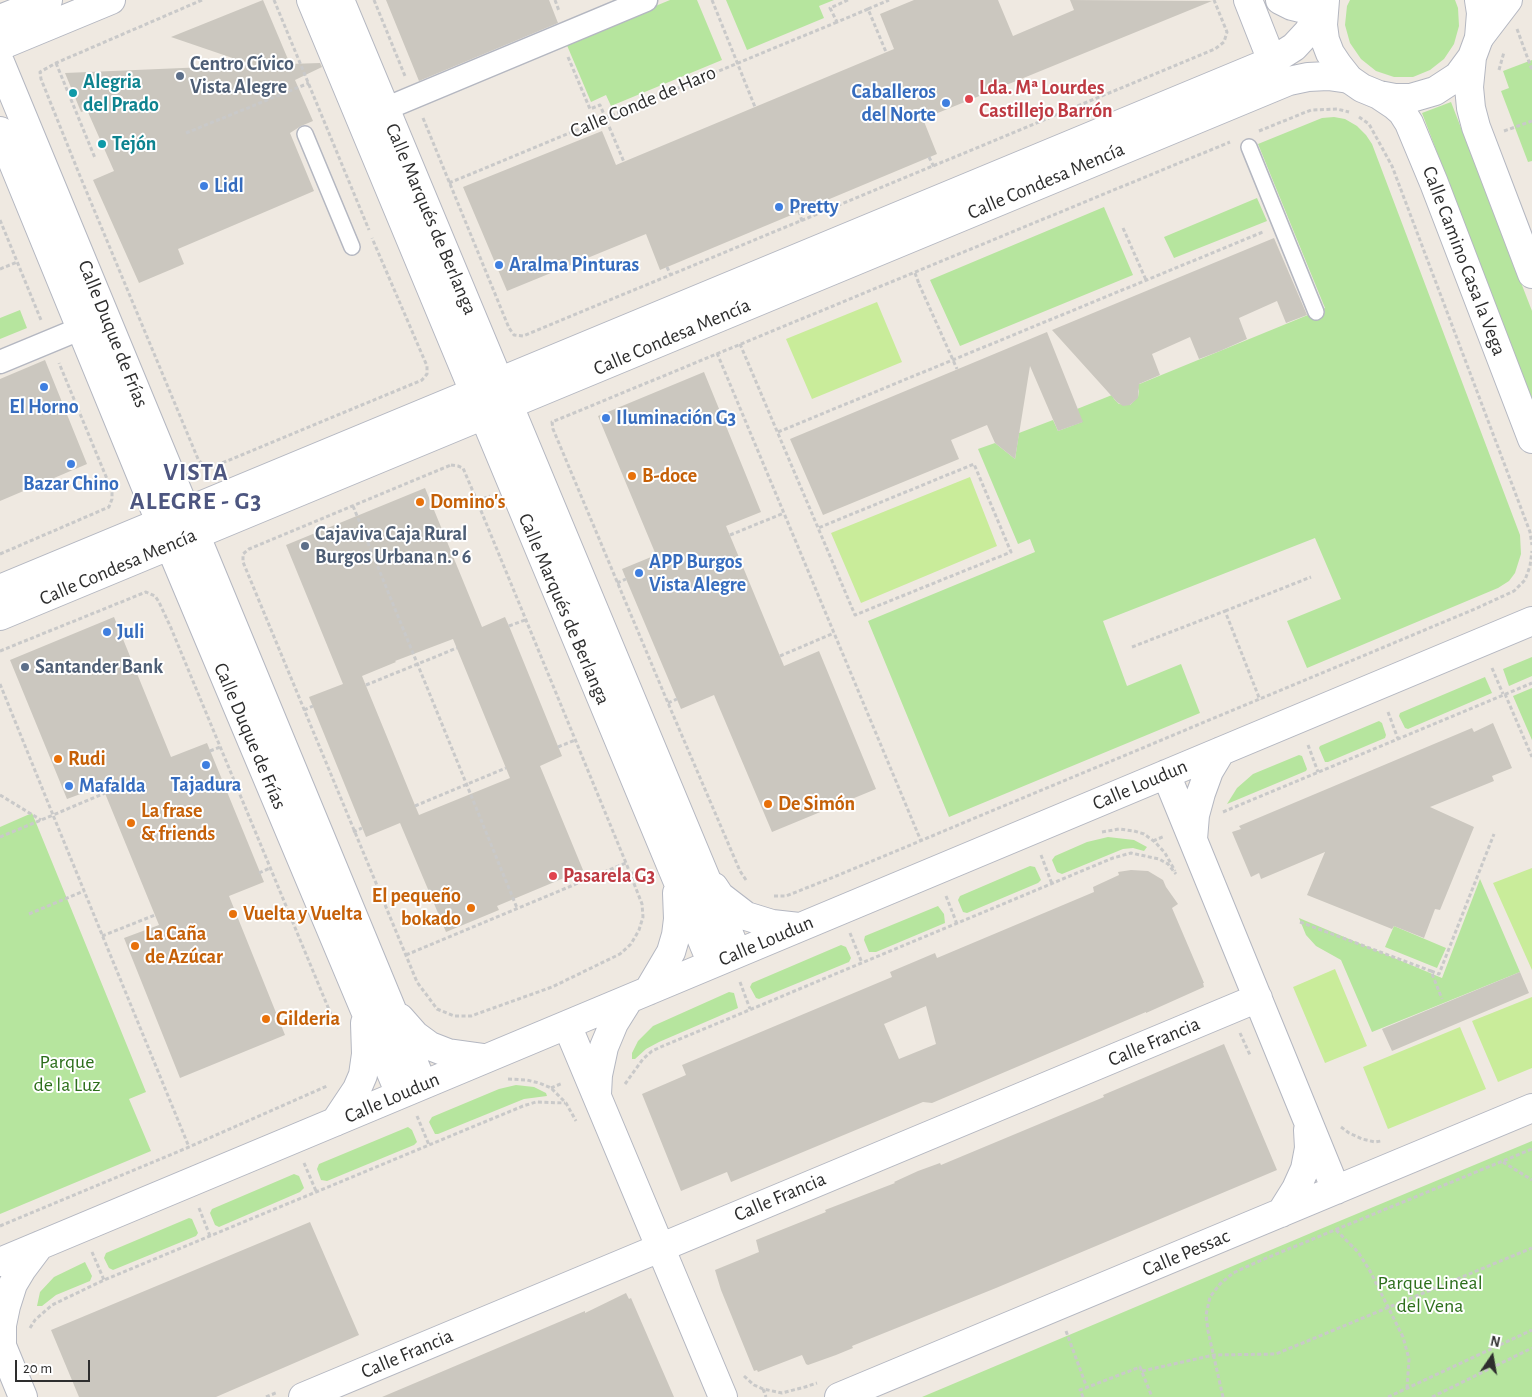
<!DOCTYPE html>
<meta charset="utf-8">
<style>
body{margin:0}
#map{position:relative;width:1532px;height:1397px;overflow:hidden;background:#efe9e1;font-family:"Alegreya Sans",sans-serif}
canvas{display:block}
.north{position:absolute;left:1467px;top:1332px;width:50px;height:50px;-webkit-text-stroke:4px #fff;paint-order:stroke;rotate:12deg;font-size:14px;font-weight:700;line-height:20px;text-align:center;color:#2e2e2e}
.north::after{content:'';display:block;margin:auto;width:18px;height:22px;background:#2e2e2e;clip-path:polygon(50% 0,100% 100%,50% 72%,0 100%)}
.scale{position:absolute;left:15px;top:1360px;width:75px;height:22px;box-sizing:border-box;border:2px solid #2e2e2e;border-top:0;padding-left:6px;font-size:15px;line-height:18px;white-space:nowrap;color:#2e2e2e;-webkit-text-stroke:4px #fff;paint-order:stroke}
</style>
<div id="map">
<canvas width="1532" height="1397"></canvas>
<div class="north">N</div>
<div class="scale">20 m</div>
</div>
<script>
const g = document.querySelector('canvas').getContext('2d');
g.lineJoin = 'round';
function fill(path, color) {
  g.fillStyle = color;
  g.fill(path, 'evenodd');
}
function toPath(rows) {
  const path = new Path2D();
  for (const r of rows) {
    path.moveTo(r[0], r[1]);
    for (let i = 2; i < r.length; i += 2) path.lineTo(r[i], r[i + 1]);
  }
  return path;
}
function trace(path, color, width, dash) {
  g.strokeStyle = color;
  g.lineWidth = width;
  g.lineCap = dash ? 'butt' : 'round';
  g.setLineDash(dash || []);
  g.stroke(path);
}
function write(font, color, halo, rows, align = 'center') {
  g.font = font + ' "Alegreya Sans",sans-serif';
  g.lineWidth = 4;
  g.setLineDash([]);
  g.textBaseline = 'middle';
  g.strokeStyle = halo;
  g.fillStyle = color;
  for (const [text, x, y, turn = 0] of rows) {
    g.save();
    g.translate(x, y);
    g.rotate((+turn || 0) * Math.PI / 180);
    g.textAlign = isNaN(turn) ? turn : align;
    if (halo) g.strokeText(text, 0, 0);
    g.fillText(text, 0, 0);
    g.restore();
  }
}
fill(toPath([
 [670,0,697,0,722,60,611,106,606,95,591,102,566,43],
 [726,0,834,0,819,6,824,18,747,50],
 [1350,0,1455,0,1458,8,1459,26,1454,44,1444,59,1430,70,1413,77,1394,77,1376,71,1361,59,1350,43,1345,25,1347,6],
 [1532,60,1532,161,1528,162,1501,91,1509,88,1503,71],
 [1451,102,1532,311,1532,401,1422,113],
 [1334,117,1345,119,1357,126,1366,135,1372,144,1520,535,1521,554,1515,573,1509,581,1498,588,1307,668,1287,621,1341,599,1315,538,1103,621,1127,686,1181,664,1200,713,949,817,868,621,1035,552,1030,539,1018,544,978,449,995,443,1015,459,1019,433,1053,420,1058,431,1082,422,1077,409,1112,395,1114,399,1119,404,1130,405,1138,397,1139,391,1137,385,1325,308,1258,144,1322,118],
 [1257,198,1267,221,1174,258,1164,237],
 [1104,207,1133,275,960,346,930,280],
 [20,310,27,328,0,339,0,318],
 [1532,657,1532,676,1509,686,1503,669],
 [1485,677,1492,693,1408,729,1405,728,1399,716,1400,713],
 [1532,688,1532,740,1513,696],
 [1379,721,1382,723,1386,735,1385,738,1328,762,1325,762,1319,748,1320,746],
 [1299,755,1302,756,1307,769,1306,771,1227,804,1237,788,1253,774],
 [32,813,146,1092,129,1099,151,1151,0,1214,0,827],
 [1108,837,1134,840,1147,847,1144,851,1133,848,1123,849,1062,874,1057,872,1052,860,1055,856,1087,842],
 [1030,866,1035,867,1041,880,1038,883,967,913,963,912,958,900,960,896],
 [1480,879,1520,972,1372,1032,1341,960,1316,946,1306,935,1299,918,1442,978],
 [938,906,944,914,945,923,876,952,869,952,864,940,865,936],
 [1394,926,1446,948,1437,968,1385,947],
 [841,945,846,947,851,958,849,962,759,999,756,998,750,987,752,983],
 [729,992,734,993,738,1008,659,1042,646,1049,635,1059,632,1059,632,1053,638,1041,653,1026],
 [516,1085,534,1087,546,1093,547,1096,524,1099,438,1134,435,1134,429,1122,432,1117,499,1089],
 [408,1127,412,1130,417,1142,414,1145,327,1181,321,1180,317,1169,319,1164],
 [1532,1141,1532,1397,922,1397,1330,1225],
 [294,1174,299,1176,304,1188,300,1192,219,1227,215,1225,210,1213,212,1209],
 [189,1218,192,1219,198,1233,196,1236,113,1270,109,1268,104,1258,106,1253],
 [85,1262,92,1276,90,1281,56,1295,42,1306,37,1306,40,1292,54,1277]
]), '#b6e59e');
fill(toPath([
 [877,302,902,362,812,399,786,339],
 [970,477,997,546,861,603,831,533],
 [1532,868,1532,970,1493,883],
 [1335,969,1367,1046,1325,1063,1293,987],
 [1532,997,1532,1068,1498,1082,1472,1021],
 [1460,1027,1486,1089,1388,1129,1363,1067]
]), '#c9ec9a');
fill(toPath([
 [263,0,290,64,320,63,322,67,295,80,313,121,301,126,290,133,314,191,178,249,184,264,139,283,93,180,114,171,87,110,81,112,65,73,253,65,171,37],
 [386,0,549,0,558,23,419,81],
 [914,0,998,0,1013,36,1074,10,1070,0,1212,1,923,119,937,154,660,270,646,234,507,291,463,187,602,131,616,165,894,49,880,14],
 [1274,238,1307,315,1286,323,1277,301,1239,318,1247,339,1220,351,1199,359,1190,337,1152,354,1160,375,1139,384,1138,398,1130,405,1123,406,1117,402,1052,330],
 [1047,332,1083,422,1058,431,1030,366,1015,459,995,443,987,425,951,440,959,459,823,515,790,439],
 [45,360,87,464,0,501,0,379],
 [704,372,761,512,726,526,784,666,819,651,876,789,772,832,714,695,681,709,626,579,622,569,656,555,598,416],
 [425,488,482,627,505,617,509,626,562,756,540,766,583,870,497,906,499,910,446,932,400,823,366,837,309,697,343,684,286,545],
 [453,639,510,778,419,815,362,676,396,662,395,661],
 [114,617,171,757,207,743,264,882,229,896,285,1035,180,1078,124,938,159,925,102,786,67,799,10,660],
 [1493,723,1512,768,1492,776,1494,781,1430,807,1474,827,1440,910,1435,909,1424,938,1394,926,1392,929,1307,895,1325,852,1261,879,1259,873,1251,877,1232,832,1241,829,1239,826,1472,728,1474,732],
 [1131,870,1148,871,1163,880,1166,887,1178,904,1172,908,1204,983,1203,983,1204,987,1146,1013,1146,1012,932,1103,923,1102,731,1182,727,1172,681,1191,642,1094,686,1075,682,1065,892,977,890,972,909,964,935,953,937,958,1094,892,1093,887,1119,875,1118,872],
 [926,1006,936,1044,899,1059,884,1024],
 [1520,972,1529,993,1392,1051,1382,1029],
 [1224,1044,1277,1170,996,1288,852,1346,853,1348,836,1355,808,1365,806,1364,802,1355,758,1372,757,1370,754,1371,721,1290,715,1270,759,1252,756,1240,826,1212,825,1210,895,1183,894,1182,918,1171,940,1163,941,1165,1104,1097,1103,1095],
 [310,1222,359,1335,216,1397,79,1397,51,1330],
 [626,1293,629,1299,631,1298,674,1397,382,1397,585,1311,585,1313]
]), '#cbc7bf');
const service = toPath([
 [305,134,352,247],
 [1249,147,1316,312]
]);
const pedestrian = toPath([
 [385,109,646,0],
 [0,362,82,328]
]);
const minor = toPath([
 [311,0,712,964],
 [340,0,737,953],
 [1248,0,1272,61],
 [1280,0,1292,6,1300,8,1311,4,1316,0],
 [0,19,48,0],
 [1479,38,1508,0],
 [0,46,111,0],
 [0,62,423,1085],
 [0,131,170,546,400,1094],
 [0,589,1272,61,1294,47,1308,32,1323,8],
 [0,616,1289,81,1308,77,1328,76,1349,79],
 [1166,774,1336,1190],
 [1193,839,1195,815,1201,793,1209,771,1221,751],
 [714,887,720,896,746,916,772,924,799,927],
 [648,991,671,952,676,935,678,919,677,893],
 [400,1018,415,1035,430,1046,448,1053,484,1058],
 [567,1025,723,1397],
 [597,1094,598,1075,604,1047,614,1023,629,999],
 [335,1122,357,1089,363,1075,366,1054,365,1023],
 [1281,1213,1296,1189,1305,1169,1309,1148,1308,1130],
 [0,1262,1532,621],
 [0,1341,23,1397],
 [2,1346,2,1325,6,1306,13,1284,22,1269,40,1245],
 [303,1397,1258,998],
 [839,1397,1532,1108]
]);
const tertiary = toPath([
 [1325,0,1323,25,1325,40,1330,53,1338,65,1349,79,1362,88,1379,95,1395,98,1411,98,1435,91,1458,76,1472,57,1479,38,1481,13,1479,0],
 [1472,57,1469,87,1471,108,1476,127,1532,274],
 [1379,95,1394,105,1402,112,1409,123,1434,183,1532,439]
]);
trace(service, '#b4b7c1', 18);
trace(pedestrian, '#b4b7c1', 25);
trace(minor, '#b4b7c1', 30);
trace(tertiary, '#b4b7c1', 30);
trace(toPath([
 [202,0,56,63,40,72,41,79,80,176,198,459,203,465,212,467,244,454,422,380,427,374,427,366,372,238],
 [274,0,369,230],
 [374,0,405,76],
 [555,0,559,11],
 [712,0,755,107],
 [848,0,830,8,837,22,868,9,886,52],
 [868,9,889,0],
 [1517,29,1532,70],
 [568,57,590,109,600,105,624,162],
 [56,63,95,158],
 [1499,70,1504,52],
 [1359,117,1369,124,1392,166,1530,532,1532,545],
 [423,118,509,328,514,335,523,336,1215,49,1224,42,1227,32,1214,0],
 [1259,131,1311,110,1337,109,1349,112],
 [1504,131,1532,121],
 [186,133,309,83],
 [929,157,934,167],
 [449,183,837,22],
 [799,211,802,221],
 [0,220,41,320],
 [1123,228,1146,280],
 [667,267,671,276],
 [0,269,17,262],
 [915,273,919,284],
 [740,344,855,615,1011,552,974,464,818,528],
 [717,353,921,841],
 [778,432,1263,232],
 [451,465,458,466,463,468,477,501,626,863,642,904,643,917,639,930,631,944,620,954,552,987,471,1016,454,1016,437,1009,417,982,243,562,243,554,249,549,451,465],
 [477,501,490,496],
 [353,506,517,908],
 [730,535,784,513],
 [0,554,109,507,112,499,112,491,59,363],
 [617,583,626,579],
 [1225,611,1311,577],
 [509,626,525,620],
 [1132,647,1225,611,1260,700],
 [0,651,141,594,146,592,155,596,159,602,171,628,337,1029],
 [780,656,834,633],
 [1492,668,1503,694],
 [0,684,53,815,105,793],
 [366,685,457,648],
 [1505,694,1532,757],
 [668,703,677,699],
 [304,710,313,706],
 [1388,712,1398,739],
 [1308,745,1318,772],
 [558,747,575,740],
 [210,751,220,747],
 [0,795,41,820],
 [415,806,506,768],
 [1223,812,1532,683],
 [353,832,362,828],
 [1102,832,1119,829,1134,831,1144,834,1155,842,1165,853,1175,871],
 [0,837,53,815,189,1147],
 [1153,841,1165,836],
 [1041,855,1052,884],
 [259,873,270,868],
 [630,874,643,869],
 [746,880,740,871,668,703,553,429,552,422,1230,142],
 [774,896,786,896,829,879,1475,609,1514,591,1525,580,1530,566,1532,551],
 [946,896,957,924],
 [29,914,84,891],
 [1300,922,1431,971,1442,999],
 [850,933,862,963],
 [102,936,155,915],
 [406,955,626,863],
 [1431,971,1439,974,1494,834],
 [740,982,750,1009],
 [1240,1033,1250,1055],
 [508,1079,527,1080,539,1083,551,1088,566,1103,576,1121],
 [625,1084,643,1059,652,1051,663,1046,1113,858,1131,853,1159,859,1168,864,1176,874],
 [551,1088,563,1083],
 [417,1116,429,1145],
 [1341,1127,1349,1133,1362,1139,1375,1142,1381,1141],
 [1503,1162,1532,1180],
 [304,1163,316,1191],
 [199,1208,210,1236],
 [0,1226,189,1147,327,1086],
 [1336,1230,1358,1252,1370,1271,1403,1337,1409,1359,1407,1388],
 [92,1252,104,1280],
 [30,1328,35,1320,52,1305,104,1280,523,1106,536,1102,565,1103],
 [1066,1331,1087,1388],
 [1142,1371,1214,1355,1276,1354,1532,1248],
 [744,1376,754,1385,763,1389,782,1393,805,1387,817,1383],
 [763,1389,766,1397],
 [266,1397,278,1392],
 [1083,1397,1080,1390,1140,1367,1152,1397],
 [1223,1397,1208,1331,1206,1315,1210,1297,1220,1284,1233,1273,1257,1262,1532,1149],
 [1388,1397,1532,1330],
 [1432,1397,1532,1348]
]), '#c9c9c9', 3, [4, 2.5]);
trace(service, '#fff', 15);
trace(pedestrian, '#fff', 22);
trace(minor, '#fff', 28);
trace(tertiary, '#fff', 28);
trace(toPath([
 [919,284,957,369]
]), '#c9c9c9', 3, [4, 2.5]);
for (const [x, y, r, color] of [
 [180,76,5,"#5c6f8a"],
 [73,93,5,"#0f9aa8"],
 [969,99,5,"#e0444e"],
 [946,103,5,"#3f7fe0"],
 [102,144,5,"#0f9aa8"],
 [204,186,5,"#3f7fe0"],
 [779,207,5,"#3f7fe0"],
 [499,265,5,"#3f7fe0"],
 [44,387,5,"#3f7fe0"],
 [606,418,5,"#3f7fe0"],
 [71,464,5,"#3f7fe0"],
 [632,476,5,"#e8710a"],
 [420,502,5,"#e8710a"],
 [305,546,5,"#5c6f8a"],
 [639,573,5,"#3f7fe0"],
 [107,632,5,"#3f7fe0"],
 [25,667,5,"#5c6f8a"],
 [58,759,5,"#e8710a"],
 [206,765,5,"#3f7fe0"],
 [69,786,5,"#3f7fe0"],
 [768,804,5,"#e8710a"],
 [131,823,5,"#e8710a"],
 [553,876,5,"#e0444e"],
 [471,908,5,"#e8710a"],
 [233,914,5,"#e8710a"],
 [135,946,5,"#e8710a"],
 [266,1019,5,"#e8710a"]
]) {
  const dot = new Path2D();
  dot.arc(x, y, r, 0, 2 * Math.PI);
  g.fillStyle = color;
  g.fill(dot);
  trace(dot, '#fff', 2);
}
write('bold 20px', '#4e5e75', '#fff', [
 ["Centro Cívico",190,64],
 ["Vista Alegre",190,87],
 ["Cajaviva Caja Rural",315,534],
 ["Burgos Urbana n.º 6",315,557],
 ["Santander Bank",35,667]
], 'left');
write('bold 20px', '#0d838f', '#fff', [
 ["Alegria",83,82],
 ["del Prado",83,105],
 ["Tejón",112,144]
], 'left');
write('bold 20px', '#be3a42', '#fff', [
 ["Lda. Mª Lourdes",979,88],
 ["Castillejo Barrón",979,111],
 ["Pasarela G3",563,876]
], 'left');
write('bold 20px', '#366cbe', '#fff', [
 ["Caballeros",936,92,"right"],
 ["del Norte",936,115,"right"],
 ["Lidl",214,186],
 ["Pretty",789,207],
 ["Aralma Pinturas",509,265],
 ["El Horno",44,407,"center"],
 ["Iluminación G3",616,418],
 ["Bazar Chino",71,484,"center"],
 ["APP Burgos",649,562],
 ["Vista Alegre",649,585],
 ["Juli",117,632],
 ["Tajadura",206,785,"center"],
 ["Mafalda",79,786]
], 'left');
write('20px', '#2e2e2e', '#fff', [
 ["Calle Conde de Haro",643,102,-23],
 ["Calle Condesa Mencía",1046,181,-23],
 ["Calle Marqués de Berlanga",431,219,67],
 ["Calle Camino Casa la Vega",1464,261,69],
 ["Calle Duque de Frías",113,334,68],
 ["Calle Condesa Mencía",672,337,-23],
 ["Calle Condesa Mencía",118,567,-23],
 ["Calle Marqués de Berlanga",564,609,67],
 ["Calle Duque de Frías",250,736,67],
 ["Calle Loudun",1140,785,-23],
 ["Calle Loudun",766,941,-23],
 ["Calle Francia",1154,1042,-23],
 ["Calle Loudun",392,1098,-23],
 ["Calle Francia",780,1197,-23],
 ["Calle Pessac",1186,1253,-23],
 ["Calle Francia",407,1354,-23]
]);
write('bold 20px', '#c56008', '#fff', [
 ["B-doce",642,476],
 ["Domino's",430,502],
 ["Rudi",68,759],
 ["De Simón",778,804],
 ["La frase",141,811],
 ["& friends",141,834],
 ["El pequeño",461,896,"right"],
 ["bokado",461,919,"right"],
 ["Vuelta y Vuelta",243,914],
 ["La Caña",145,934],
 ["de Azúcar",145,957],
 ["Gilderia",276,1019]
], 'left');
write('20px', '#2c6e1b', '#fff', [
 ["Parque",67,1062],
 ["de la Luz",67,1085],
 ["Parque Lineal",1430,1283],
 ["del Vena",1430,1306]
]);
g.letterSpacing = '1px';
write('bold 25px', '#4d5680', '#fff', [
 ["VISTA",196,472],
 ["ALEGRE - G3",196,501]
]);
g.letterSpacing = '0px';
</script>
